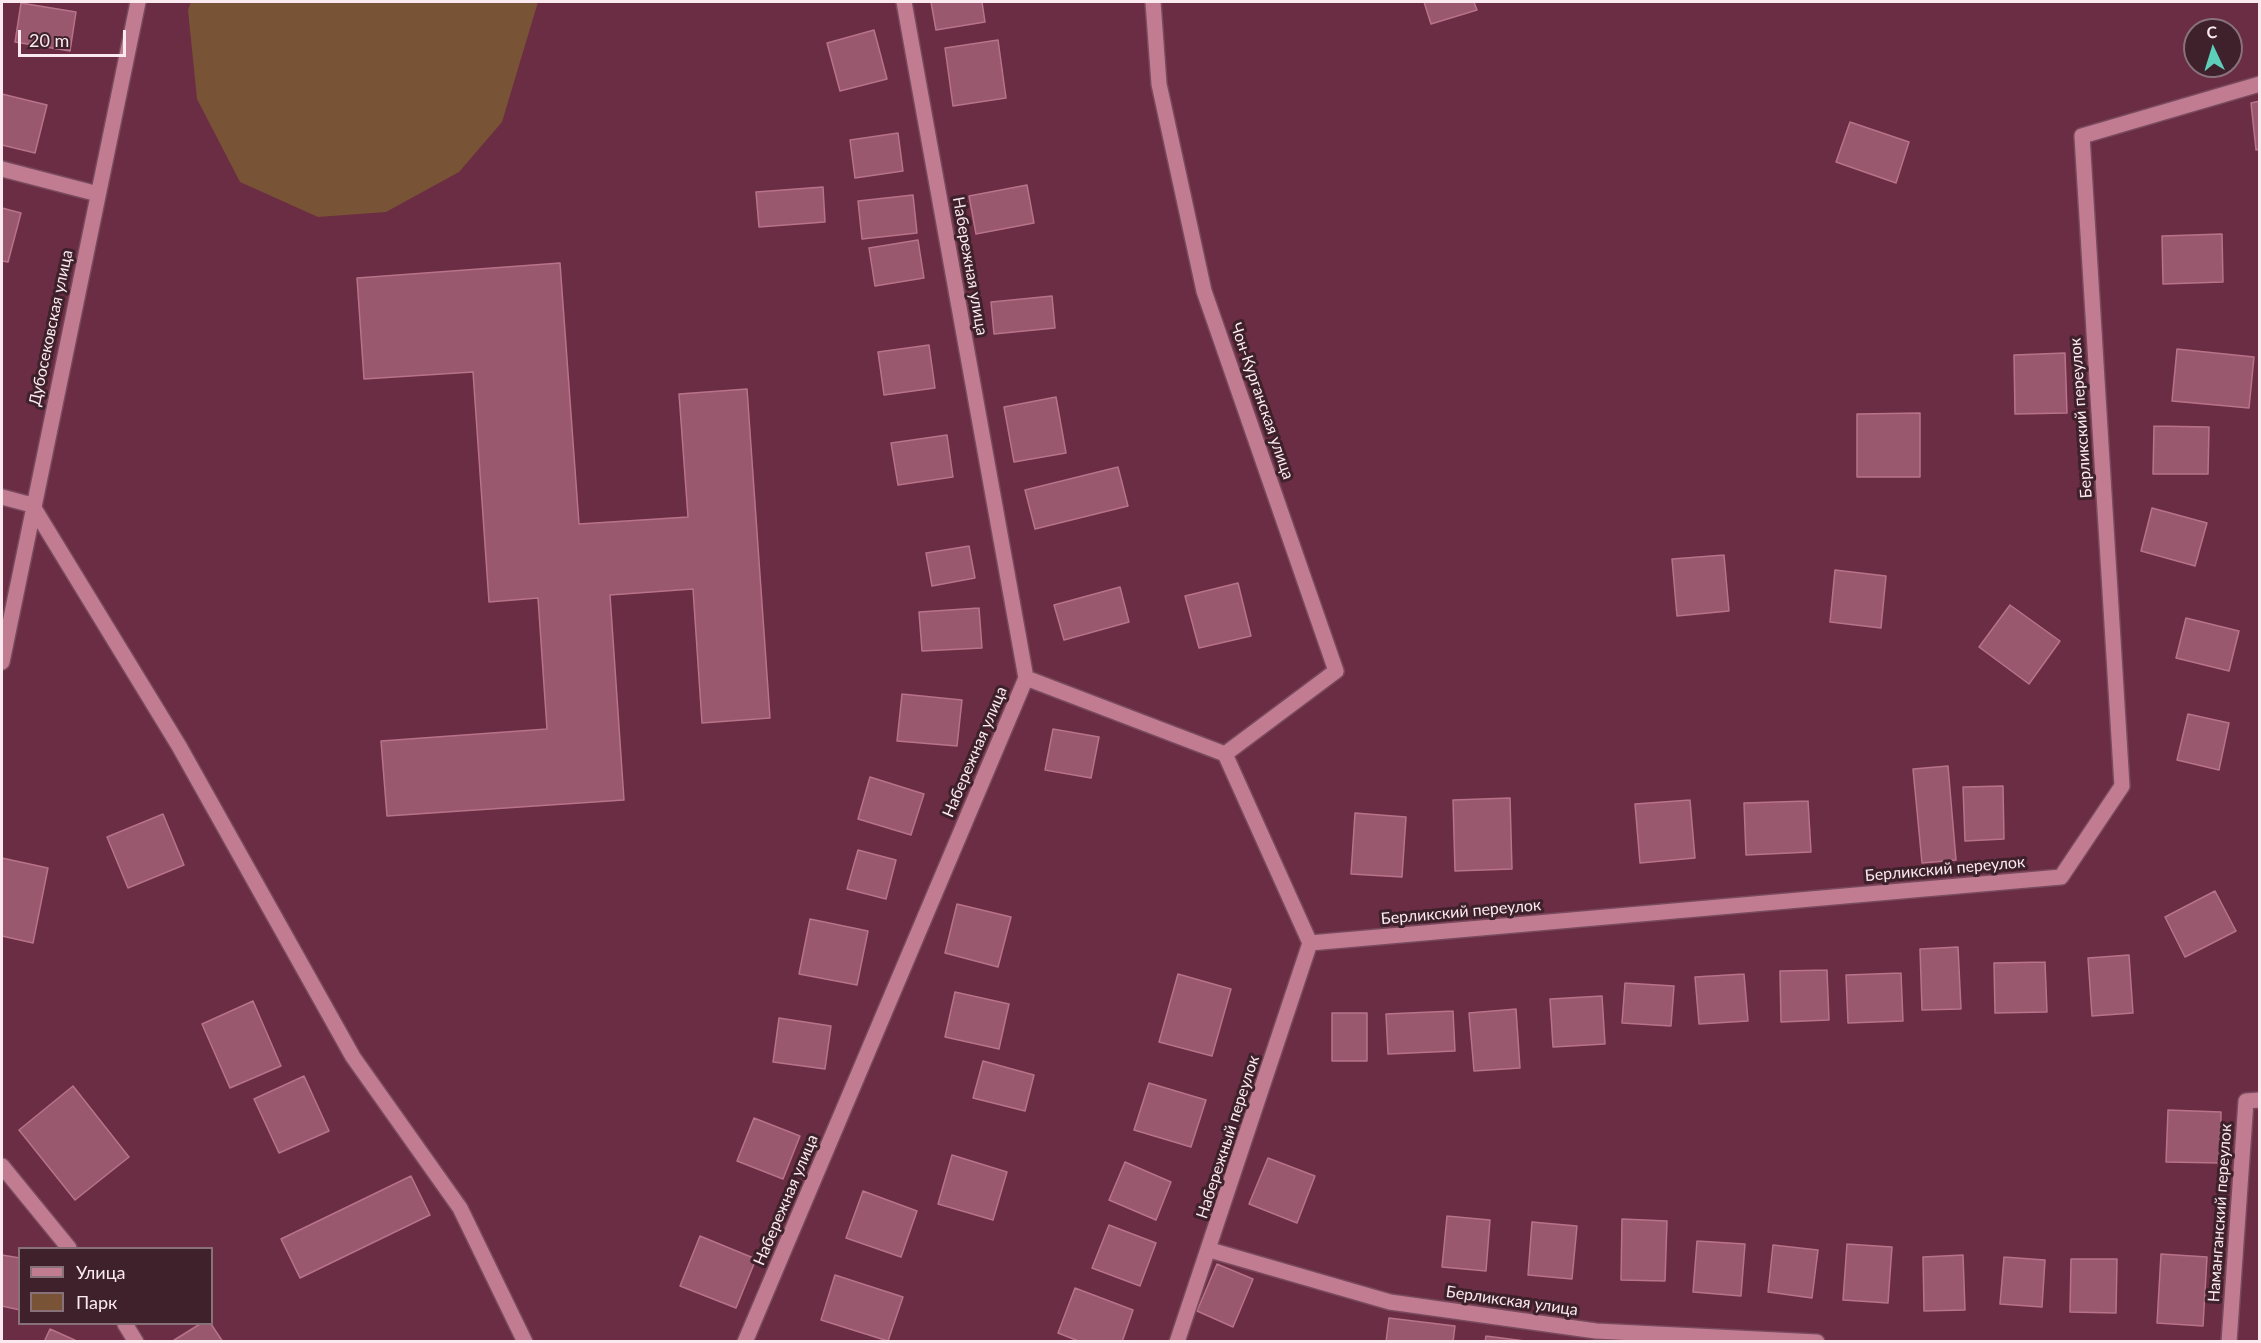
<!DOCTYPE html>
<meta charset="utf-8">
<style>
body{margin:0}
#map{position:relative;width:2261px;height:1343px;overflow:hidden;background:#6a2d44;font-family:Lato,sans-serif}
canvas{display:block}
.frame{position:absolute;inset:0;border:3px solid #faeaef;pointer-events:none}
.legend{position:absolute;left:18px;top:1247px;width:195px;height:78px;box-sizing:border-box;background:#3e212b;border:2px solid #897179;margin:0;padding:8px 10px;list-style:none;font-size:18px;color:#faeaef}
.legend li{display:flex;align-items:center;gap:12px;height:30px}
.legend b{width:30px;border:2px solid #897179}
.north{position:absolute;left:2183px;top:18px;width:60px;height:60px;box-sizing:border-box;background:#3e212b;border:2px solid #897179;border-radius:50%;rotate:356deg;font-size:16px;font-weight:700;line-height:24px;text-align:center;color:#faeaef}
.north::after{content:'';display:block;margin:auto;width:21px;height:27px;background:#5dceb9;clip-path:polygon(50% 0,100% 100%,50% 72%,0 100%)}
.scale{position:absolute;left:18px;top:30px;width:108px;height:27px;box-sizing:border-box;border:3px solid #faeaef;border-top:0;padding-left:8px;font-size:18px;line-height:21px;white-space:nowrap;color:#faeaef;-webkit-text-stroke:4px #3e212b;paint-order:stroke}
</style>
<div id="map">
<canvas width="2261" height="1343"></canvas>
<div class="frame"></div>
<ul class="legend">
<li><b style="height:8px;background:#c17c92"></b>Улица</li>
<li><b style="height:16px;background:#795335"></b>Парк</li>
</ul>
<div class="north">С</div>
<div class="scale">20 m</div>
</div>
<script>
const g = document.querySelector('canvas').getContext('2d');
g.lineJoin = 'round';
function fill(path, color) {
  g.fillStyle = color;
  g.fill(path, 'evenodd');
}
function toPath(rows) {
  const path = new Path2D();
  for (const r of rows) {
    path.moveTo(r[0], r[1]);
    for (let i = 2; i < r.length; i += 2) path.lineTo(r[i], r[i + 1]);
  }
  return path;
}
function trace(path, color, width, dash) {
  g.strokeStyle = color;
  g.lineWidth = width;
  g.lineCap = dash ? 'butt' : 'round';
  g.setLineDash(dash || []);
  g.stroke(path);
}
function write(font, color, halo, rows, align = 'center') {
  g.font = font + ' Lato,sans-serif';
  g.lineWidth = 6;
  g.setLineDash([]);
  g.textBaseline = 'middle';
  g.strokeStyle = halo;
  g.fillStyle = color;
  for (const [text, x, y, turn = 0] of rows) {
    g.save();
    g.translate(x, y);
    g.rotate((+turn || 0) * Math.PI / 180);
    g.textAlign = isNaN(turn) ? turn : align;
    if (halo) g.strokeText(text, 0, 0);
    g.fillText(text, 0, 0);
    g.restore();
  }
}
fill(toPath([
 [191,2,538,2,502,122,459,172,386,212,318,217,240,182,197,99,188,10]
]), '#795335');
const building = toPath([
 [931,2,982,2,985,22,936,30,931,2],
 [1424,2,1474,2,1477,10,1431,24,1424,2],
 [21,3,76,12,70,51,15,42,21,3],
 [874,30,887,79,840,91,827,43,874,30],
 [998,40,1006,98,953,106,945,48,998,40],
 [2,94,47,105,35,153,2,145,2,94],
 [2260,101,2260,149,2256,150,2251,103,2260,101],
 [1850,122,1909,142,1896,183,1836,162,1850,122],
 [898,133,903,171,855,178,850,140,898,133],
 [1027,185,1034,223,976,234,969,196,1027,185],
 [823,187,825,222,759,227,756,192,823,187],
 [913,195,917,233,862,239,858,201,913,195],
 [2,208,21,213,8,262,2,261,2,208],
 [2222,234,2223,282,2163,284,2162,236,2222,234],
 [918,240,924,278,875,286,869,248,918,240],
 [560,263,579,524,688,517,679,394,747,389,770,718,702,723,693,589,610,595,624,800,387,816,381,741,547,729,538,598,489,602,473,372,364,379,357,278,560,263],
 [1052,296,1055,328,994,334,991,302,1052,296],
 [929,345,935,388,884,395,878,352,929,345],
 [2177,349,2254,357,2249,408,2172,401,2177,349],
 [2065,353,2067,413,2015,414,2014,355,2065,353],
 [1056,397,1066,453,1014,462,1004,407,1056,397],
 [1920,413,1920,477,1857,477,1857,414,1920,413],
 [2154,426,2209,427,2208,474,2153,474,2154,426],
 [947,435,953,477,898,485,891,443,947,435],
 [1118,467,1128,506,1035,529,1025,490,1118,467],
 [2152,508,2207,523,2195,566,2141,551,2152,508],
 [969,546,975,578,932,586,926,553,969,546],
 [1724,555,1729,611,1677,616,1672,559,1724,555],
 [1835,570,1886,576,1881,628,1830,622,1835,570],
 [1238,583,1251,636,1199,648,1185,596,1238,583],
 [1120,587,1129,622,1064,640,1054,605,1120,587],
 [2010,605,2060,641,2029,684,1979,647,2010,605],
 [979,608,982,648,922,651,919,612,979,608],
 [2186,618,2239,631,2229,671,2176,658,2186,618],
 [902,694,962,700,957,746,897,741,902,694],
 [2188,714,2229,723,2219,770,2177,760,2188,714],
 [1053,729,1099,737,1091,778,1045,770,1053,729],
 [1948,766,1956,860,1922,863,1913,769,1948,766],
 [870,777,924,794,911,835,858,819,870,777],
 [2003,786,2004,839,1965,841,1963,787,2003,786],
 [1510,798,1512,869,1455,871,1453,800,1510,798],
 [1690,800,1695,858,1640,863,1635,804,1690,800],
 [1808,801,1811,852,1746,855,1744,803,1808,801],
 [1355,813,1406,817,1402,877,1351,874,1355,813],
 [163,814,184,865,128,888,107,837,163,814],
 [858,850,896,860,886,899,847,889,858,850],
 [2,858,48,868,33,943,2,936,2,858],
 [2215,891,2236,931,2185,957,2165,917,2215,891],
 [957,904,1011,917,998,967,945,953,957,904],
 [810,919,868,931,857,985,799,974,810,919],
 [1958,947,1961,1009,1922,1010,1920,949,1958,947],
 [2129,955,2133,1013,2092,1016,2088,958,2129,955],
 [2045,962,2047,1012,1995,1013,1994,963,2045,962],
 [1827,970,1829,1020,1781,1022,1780,971,1827,970],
 [1901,973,1903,1021,1848,1023,1846,975,1901,973],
 [1178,974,1231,989,1212,1056,1159,1042,1178,974],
 [1744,974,1748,1021,1699,1024,1695,977,1744,974],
 [1625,983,1674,986,1671,1026,1622,1023,1625,983],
 [955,992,1009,1004,999,1049,945,1037,955,992],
 [1602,996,1605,1044,1553,1047,1550,999,1602,996],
 [253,1001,281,1066,230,1088,202,1024,253,1001],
 [1516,1009,1520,1068,1474,1071,1469,1013,1516,1009],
 [1453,1011,1455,1051,1388,1054,1386,1014,1453,1011],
 [1332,1013,1367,1013,1367,1061,1332,1061,1332,1013],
 [779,1018,831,1026,825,1069,773,1062,779,1018],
 [983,1061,1034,1075,1025,1111,973,1098,983,1061],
 [304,1076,329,1131,279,1153,254,1099,304,1076],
 [1149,1083,1206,1100,1191,1147,1134,1130,1149,1083],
 [73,1086,129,1157,75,1200,19,1130,73,1086],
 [2168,1110,2221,1112,2220,1163,2166,1162,2168,1110],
 [754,1118,800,1136,783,1179,737,1161,754,1118],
 [952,1155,1007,1172,993,1220,938,1204,952,1155],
 [1268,1158,1315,1176,1297,1223,1249,1204,1268,1158],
 [1125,1162,1171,1182,1156,1220,1109,1200,1125,1162],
 [411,1176,430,1215,300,1278,281,1239,411,1176],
 [863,1191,917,1211,901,1257,846,1238,863,1191],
 [1447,1216,1490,1220,1486,1271,1442,1267,1447,1216],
 [1622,1219,1667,1221,1665,1281,1621,1280,1622,1219],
 [1532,1222,1577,1226,1572,1279,1528,1275,1532,1222],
 [1109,1225,1156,1243,1140,1286,1092,1268,1109,1225],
 [700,1236,756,1259,736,1308,680,1286,700,1236],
 [1697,1241,1745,1244,1741,1296,1693,1292,1697,1241],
 [1847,1244,1892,1247,1888,1303,1843,1300,1847,1244],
 [1773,1245,1818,1250,1812,1298,1768,1292,1773,1245],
 [2161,1254,2207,1257,2203,1326,2157,1323,2161,1254],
 [2,1255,20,1258,20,1310,2,1306,2,1255],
 [1963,1255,1965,1310,1924,1311,1923,1257,1963,1255],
 [2004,1257,2045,1260,2042,1307,2000,1304,2004,1257],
 [2071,1259,2117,1259,2116,1313,2070,1312,2071,1259],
 [1217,1264,1253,1279,1233,1327,1197,1311,1217,1264],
 [835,1275,903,1297,888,1341,821,1320,835,1275],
 [1075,1288,1133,1310,1122,1342,1081,1342,1058,1333,1075,1288],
 [1389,1318,1455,1326,1453,1342,1386,1342,1389,1318],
 [200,1324,211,1324,223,1342,171,1342,200,1324],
 [50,1329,79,1342,44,1342,50,1329],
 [1486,1336,1533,1342,1485,1342,1486,1336]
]);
fill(building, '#9a586e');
trace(building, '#b87389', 1.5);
const minor = toPath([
 [1153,2,1159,84,1204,291,1336,671,1225,754],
 [2,169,98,194],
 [2,497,32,505,179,746,353,1057,460,1208,525,1342],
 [2,662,138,2],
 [1026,678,1225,754,1310,943,2061,877,2122,786,2082,136,2260,84],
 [2,1166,69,1248],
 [1210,1250,1390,1302,1596,1331,1817,1342],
 [125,1324,136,1342],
 [745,1342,1026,678,904,2],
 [1177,1342,1310,943],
 [2229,1342,2246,1101,2260,1100]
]);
trace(minor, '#794a5d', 18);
trace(minor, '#c17c92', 15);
write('16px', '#faeaef', '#3e212b', [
 ["Набережная улица",970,266,80],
 ["Дубосековская улица",51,328,-78],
 ["Чон-Курганская улица",1262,401,71],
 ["Берликский переулок",2081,418,-94],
 ["Набережная улица",975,752,-67],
 ["Берликский переулок",1945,869,-5],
 ["Берликский переулок",1461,912,-5],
 ["Набережный переулок",1228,1137,-72],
 ["Набережная улица",786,1200,-67],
 ["Наманганский переулок",2220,1213,-86],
 ["Берликская улица",1512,1301,8]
]);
</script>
